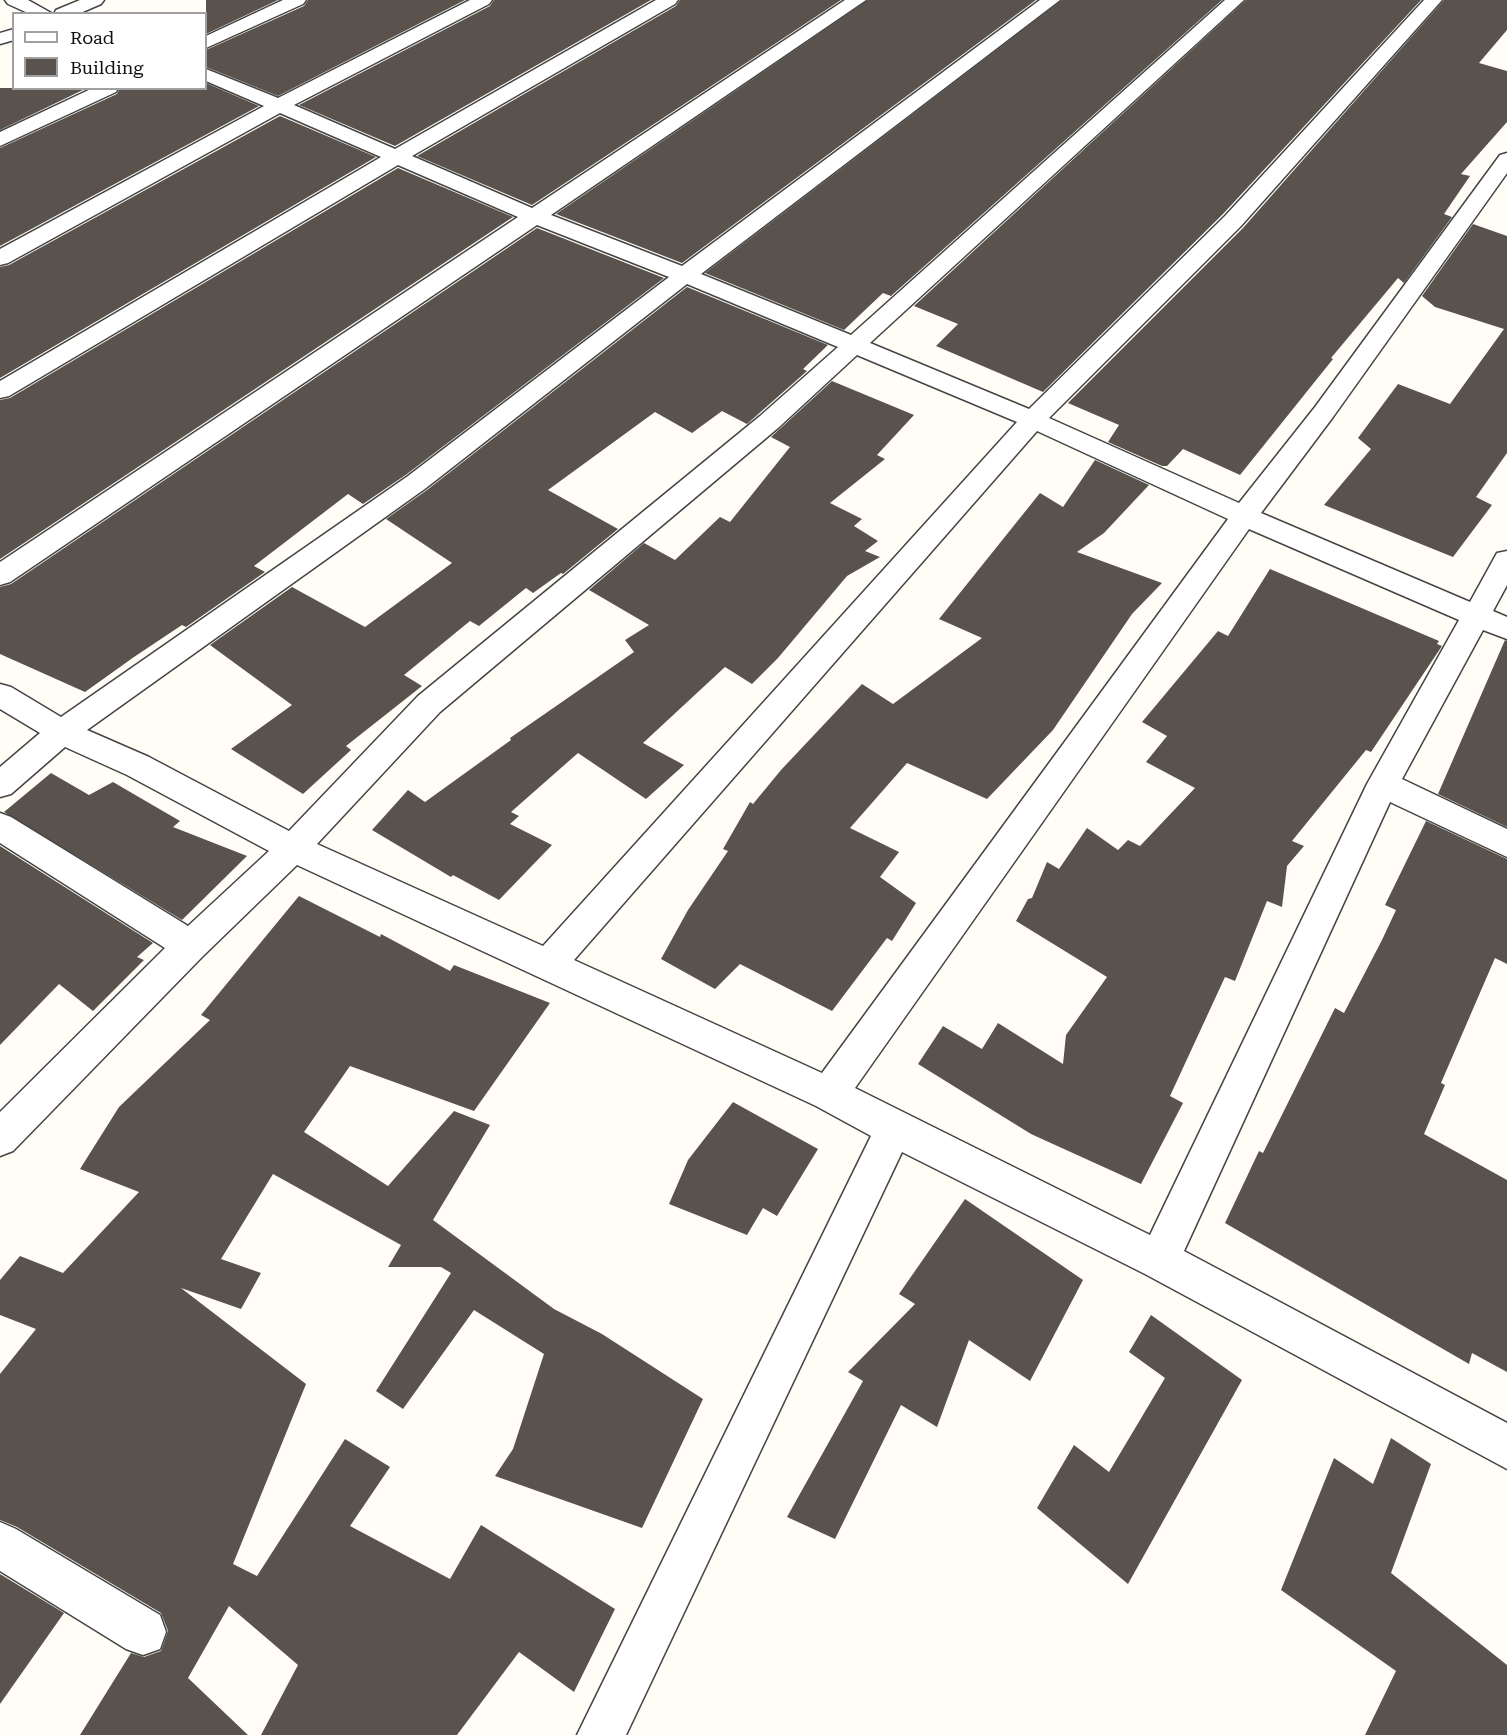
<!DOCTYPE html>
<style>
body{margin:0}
#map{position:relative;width:1507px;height:1735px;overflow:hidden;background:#fffdf5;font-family:"Roboto Serif",serif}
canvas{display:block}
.legend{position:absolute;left:12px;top:12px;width:195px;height:78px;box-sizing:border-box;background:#fff;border:2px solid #a0a0a0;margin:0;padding:8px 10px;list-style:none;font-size:18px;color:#111}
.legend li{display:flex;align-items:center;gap:12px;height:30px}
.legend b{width:30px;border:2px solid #a0a0a0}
</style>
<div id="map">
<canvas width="1507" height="1735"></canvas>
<ul class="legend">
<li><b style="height:8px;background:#fff"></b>Road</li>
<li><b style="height:16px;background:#5a524d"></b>Building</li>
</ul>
</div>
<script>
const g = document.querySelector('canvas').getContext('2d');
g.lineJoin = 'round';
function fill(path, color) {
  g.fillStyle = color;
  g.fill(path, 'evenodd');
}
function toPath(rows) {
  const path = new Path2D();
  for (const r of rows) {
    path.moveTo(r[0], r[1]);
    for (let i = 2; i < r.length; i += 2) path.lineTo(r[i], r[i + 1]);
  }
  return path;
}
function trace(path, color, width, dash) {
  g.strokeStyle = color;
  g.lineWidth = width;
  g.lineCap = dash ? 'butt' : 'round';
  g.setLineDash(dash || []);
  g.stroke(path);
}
fill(toPath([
 [206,0,278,0,206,34],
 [308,0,465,0,278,96,206,67,206,50,304,6],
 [494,0,651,0,395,146,299,105,490,6],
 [680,0,841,0,532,205,417,156,676,6],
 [868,0,1036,0,682,263,556,214],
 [1062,0,1222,0,891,296,883,293,844,330,705,273],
 [1246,0,1421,0,1223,214,1043,392,936,346,958,324,914,306],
 [1444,0,1507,0,1507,30,1479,63,1507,71,1507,122,1461,174,1470,176,1444,214,1452,217,1404,283,1398,278,1331,358,1333,359,1240,475,1183,449,1167,466,1162,466,1108,442,1119,425,1068,403,1243,228],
 [206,83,259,106,0,246,0,148,117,94,120,88,206,88],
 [0,88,87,88,0,130],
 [280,116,376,157,0,378,0,267,9,265],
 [398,168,513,217,0,559,0,400,10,398],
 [1473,224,1507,236,1507,453,1476,497,1492,505,1453,557,1324,505,1371,449,1358,438,1398,384,1450,404,1504,329,1435,307,1422,296],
 [537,228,664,278,407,474,363,504,348,494,254,566,265,572,186,627,182,625,134,657,85,692,0,654,0,587,11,584],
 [687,287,828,345,803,369,807,371,747,424,722,411,692,433,655,412,548,490,618,529,563,574,561,573,533,593,526,588,479,626,470,621,404,675,422,686,346,746,351,750,303,794,231,749,292,705,210,645,292,587,365,627,452,563,386,519,427,490],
 [832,381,914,415,877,455,885,459,830,503,862,519,854,526,878,541,865,551,880,557,847,576,778,658,752,684,725,667,643,743,684,765,646,799,578,753,511,812,519,816,510,824,552,845,499,900,453,875,451,877,372,830,408,790,425,802,511,740,510,738,634,652,625,640,649,625,589,590,644,543,675,560,720,517,730,522,790,447,771,437],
 [1095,460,1149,485,1104,533,1077,552,1162,583,1132,614,1053,730,987,799,907,763,850,828,899,852,880,877,916,903,892,941,887,938,832,1011,740,964,715,989,661,959,688,910,728,851,723,849,750,802,753,804,781,770,862,684,893,704,982,638,939,619,1040,493,1063,507],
 [1270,569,1439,641,1437,644,1442,646,1371,752,1366,750,1292,841,1304,846,1287,866,1282,907,1267,901,1235,981,1225,977,1170,1096,1183,1103,1141,1184,1031,1134,918,1064,943,1026,982,1049,998,1023,1063,1064,1066,1035,1107,977,1016,921,1028,899,1032,898,1047,862,1059,869,1087,828,1118,850,1128,840,1140,846,1195,788,1146,762,1167,736,1142,722,1218,631,1228,636],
 [1505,640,1507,641,1507,827,1438,794],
 [51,773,89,795,113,782,180,821,173,827,247,856,182,920,4,812],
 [1426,821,1507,859,1507,964,1495,958,1441,1083,1445,1085,1424,1134,1507,1180,1507,1372,1472,1353,1469,1364,1225,1223,1259,1151,1263,1153,1335,1008,1344,1013,1382,940,1396,910,1385,905],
 [0,846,153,943,137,957,144,960,93,1011,59,984,0,1045],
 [299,896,380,937,381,934,450,971,454,965,550,1003,474,1111,350,1066,304,1132,388,1186,454,1111,490,1125,433,1220,554,1309,602,1334,703,1399,642,1528,495,1476,513,1449,544,1354,474,1310,403,1409,376,1391,451,1273,441,1267,388,1267,401,1245,273,1174,221,1259,261,1273,241,1309,181,1288,306,1384,233,1564,257,1576,345,1439,390,1467,350,1526,450,1579,481,1525,615,1609,574,1692,519,1652,457,1735,261,1735,298,1665,229,1606,188,1678,248,1735,80,1735,131,1653,144,1657,161,1651,168,1631,161,1613,17,1527,0,1520,0,1374,36,1329,0,1315,0,1280,20,1256,63,1273,139,1192,80,1169,119,1107,210,1020,201,1015],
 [733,1102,818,1149,777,1216,763,1208,747,1235,669,1204,688,1160],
 [965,1199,1083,1280,1030,1381,969,1340,937,1427,901,1405,835,1539,787,1517,863,1381,848,1372,915,1304,899,1294],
 [1151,1315,1242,1380,1128,1584,1037,1508,1074,1445,1109,1472,1165,1378,1129,1352],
 [1391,1438,1431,1464,1391,1573,1507,1665,1507,1735,1365,1735,1396,1671,1281,1590,1334,1458,1373,1484],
 [0,1574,64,1613,0,1704]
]), '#5a524d');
const street = toPath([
 [5,0,28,0,53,14,30,14,8,4,5,0],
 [80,0,104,0,101,4,78,14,54,14,56,10,80,0],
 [283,0,306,0,303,4,206,48,206,36,283,0],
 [470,0,492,0,489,4,294,105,395,149,656,0,678,0,675,4,412,156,532,208,845,0,866,0,551,215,682,266,1040,0,1060,0,701,274,851,335,1225,0,1244,0,870,343,1029,409,1225,216,1424,0,1442,0,1241,226,1049,418,1239,503,1315,407,1500,155,1507,153,1507,173,1333,417,1261,513,1470,602,1497,553,1507,551,1507,585,1493,611,1507,617,1507,639,1483,630,1402,779,1507,829,1507,857,1390,802,1184,1251,1507,1423,1507,1469,1145,1274,902,1152,626,1735,577,1735,871,1136,816,1106,297,865,202,957,13,1151,0,1156,0,1112,165,948,0,843,0,813,11,817,188,926,269,851,127,775,65,747,11,794,0,797,0,767,40,733,0,709,0,684,11,687,61,717,408,476,669,277,537,225,10,582,0,585,0,562,518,217,398,165,9,396,0,398,0,381,381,157,280,113,8,263,0,265,0,249,264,106,206,81,206,69,278,98,470,0],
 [687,284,838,347,760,416,418,696,289,831,149,757,87,730,426,488,687,284],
 [857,355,1017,422,543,946,317,844,440,712,778,428,857,355],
 [1037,431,1228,519,822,1073,574,960,1037,431],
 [1249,529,1459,620,1367,784,1150,1235,855,1088,1249,529],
 [14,29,14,40,0,44,0,33,14,29],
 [93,88,118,88,116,92,0,146,0,132,93,88],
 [0,1522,16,1529,160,1615,166,1632,160,1649,143,1655,126,1649,0,1571,0,1522]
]);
trace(street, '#444', 3);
fill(street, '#fff');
</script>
